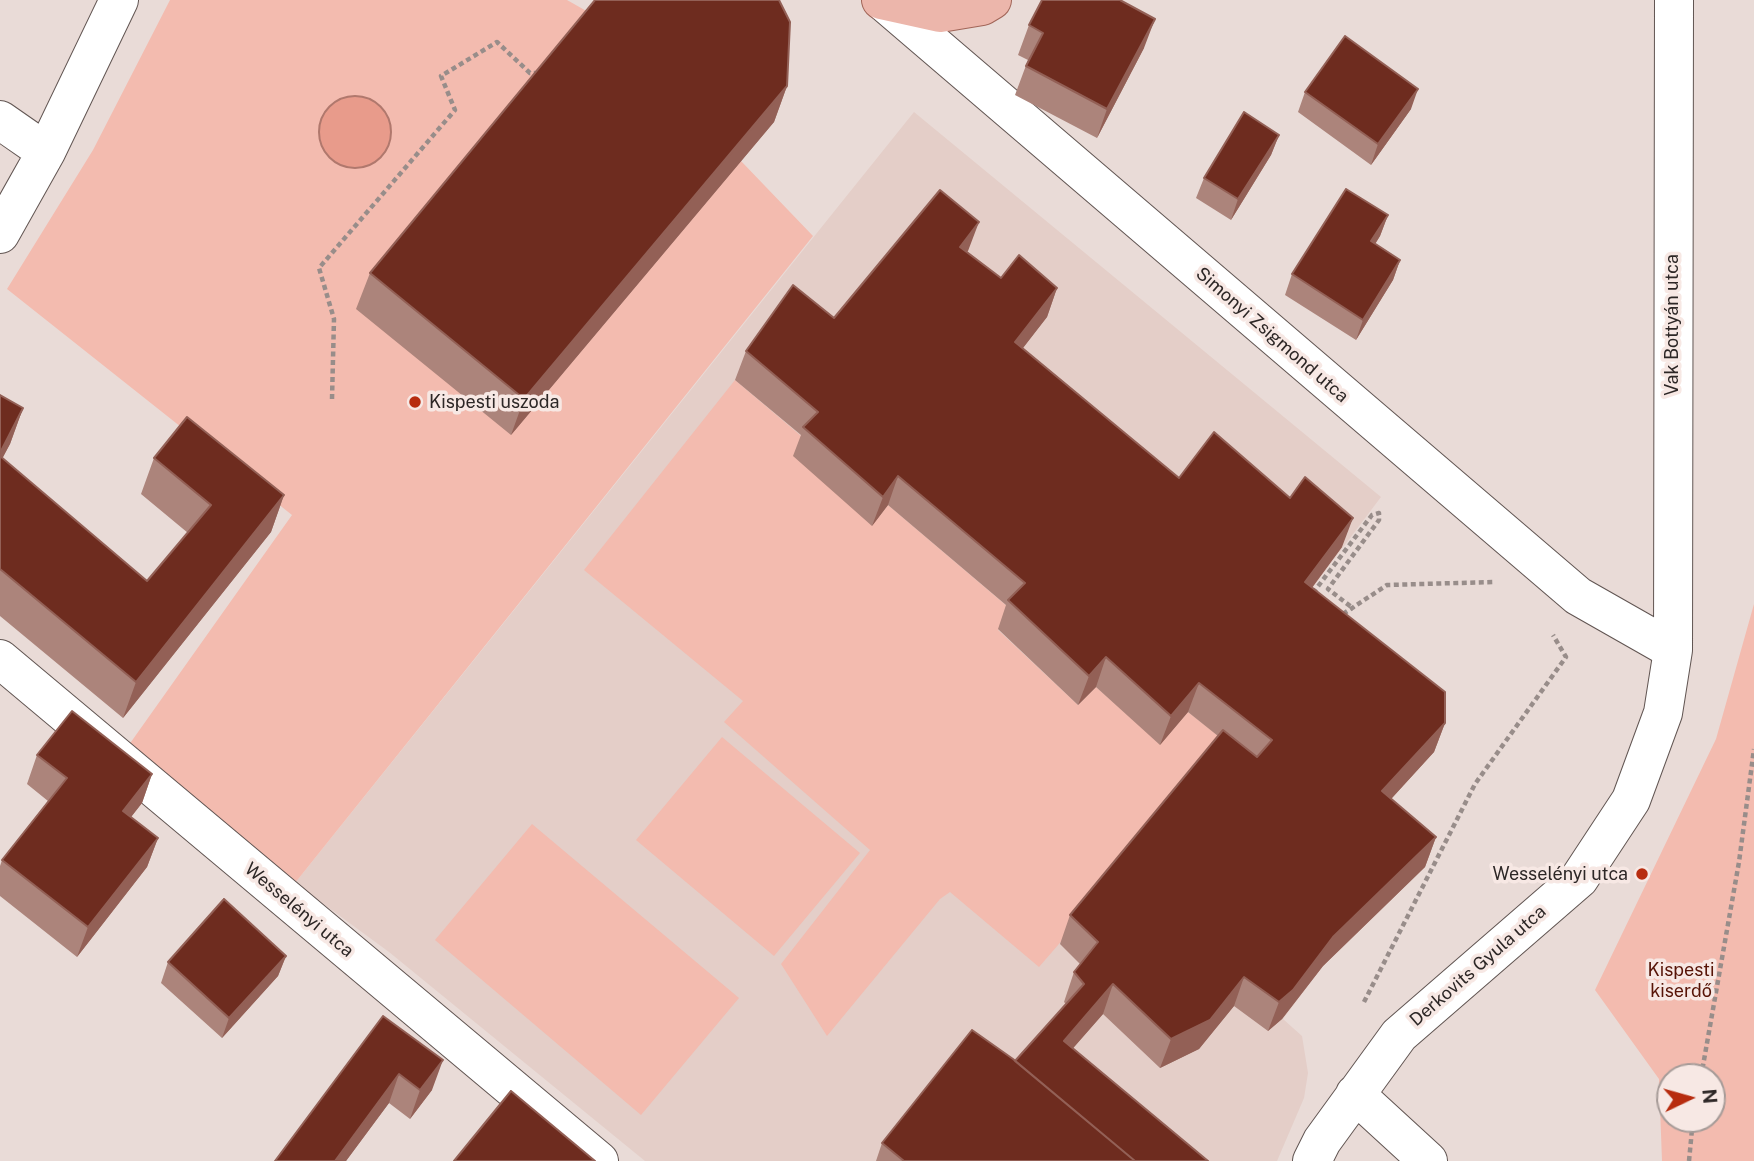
<!DOCTYPE html>
<meta charset="utf-8">
<style>
body{margin:0}
#map{position:relative;width:1754px;height:1161px;overflow:hidden;background:#e9dbd7;font-family:"Public Sans",sans-serif}
canvas{display:block}
.north{position:absolute;left:1656px;top:1063px;width:70px;height:70px;box-sizing:border-box;background:#f7e8e4;border:2px solid #a69b98;border-radius:50%;rotate:85deg;font-size:19px;font-weight:700;line-height:28px;text-align:center;color:#2d2726}
.north::after{content:'';display:block;margin:auto;width:24px;height:32px;background:#b72c0f;clip-path:polygon(50% 0,100% 100%,50% 72%,0 100%)}
</style>
<div id="map">
<canvas width="1754" height="1161"></canvas>
<div class="north">N</div>
</div>
<script>
const g = document.querySelector('canvas').getContext('2d');
g.lineJoin = 'round';
function fill(path, color) {
  g.fillStyle = color;
  g.fill(path, 'evenodd');
}
function toPath(rows) {
  const path = new Path2D();
  for (const r of rows) {
    if (r.length === 3) {
      path.moveTo(r[0] + r[2], r[1]);
      path.arc(r[0], r[1], r[2], 0, 2 * Math.PI);
      continue;
    }
    path.moveTo(r[0], r[1]);
    for (let i = 2; i < r.length; i += 2) path.lineTo(r[i], r[i + 1]);
  }
  return path;
}
function trace(path, color, width, dash) {
  g.strokeStyle = color;
  g.lineWidth = width;
  g.lineCap = dash ? 'butt' : 'round';
  g.setLineDash(dash || []);
  g.stroke(path);
}
function write(font, color, halo, rows, align = 'center') {
  g.font = font + ' "Public Sans",sans-serif';
  g.lineWidth = 7;
  g.setLineDash([]);
  g.textBaseline = 'middle';
  g.strokeStyle = halo;
  g.fillStyle = color;
  for (const [text, x, y, turn = 0] of rows) {
    g.save();
    g.translate(x, y);
    g.rotate((+turn || 0) * Math.PI / 180);
    g.textAlign = isNaN(turn) ? turn : align;
    if (halo) g.strokeText(text, 0, 0);
    g.fillText(text, 0, 0);
    g.restore();
  }
}
fill(toPath([
 [914,112,1381,497,1295,611,1435,721,1434,752,1371,820,1425,867,1323,966,1283,1019,1302,1036,1308,1073,1304,1098,1277,1161,645,1161,389,952,295,883]
]), '#e4cec8');
fill(toPath([
 [170,0,567,0,597,17,747,0,741,161,813,236,295,883,126,749,292,515,7,289,93,150],
 [735,380,807,441,872,525,888,505,1015,613,998,630,1078,705,1096,687,1160,744,1188,712,1261,769,1065,937,1039,967,950,892,940,899,827,1036,781,964,870,850,724,722,743,701,584,570],
 [1754,604,1754,1161,1662,1161,1659,1079,1595,990,1716,739],
 [1670,1077,1712,1077,1712,1119,1670,1119],
 [722,737,860,853,774,956,636,840],
 [532,824,739,998,641,1115,435,940]
]), '#f3bbaf');
const water = toPath([
 [355,132,36]
]);
fill(water, '#e89b8b');
trace(water, '#b0786d', 2);
const minor = toPath([
 [884,2,1578,596,1673,650],
 [0,120,46,152],
 [0,234,46,152,119,0],
 [0,659,599,1161],
 [1355,1094,1428,1161],
 [1312,1161,1322,1141,1399,1035,1579,879,1631,800,1663,713,1673,650,1674,0]
]);
const major = toPath([
 [881,0,940,13,982,6,992,0]
]);
trace(minor, '#615552', 40);
trace(major, '#a16558', 40);
trace(toPath([
 [332,399,334,319,319,268,455,110,441,76,497,42,530,73,538,73],
 [1313,593,1372,515,1379,513,1379,520,1328,589,1354,609],
 [1343,614,1387,585,1493,582],
 [1364,1002,1475,784,1566,657,1553,635],
 [1701,1077,1739,862,1754,749],
 [1689,1161,1693,1119]
]), '#988d8a', 4.5, [5, 3.5]);
trace(minor, '#fff', 38);
trace(major, '#ecb6ab', 38);
fill(toPath([
 [1029,25,1144,48,1097,138,1015,95,1028,60,1018,55],
 [787,86,774,122,511,435,356,309,370,273],
 [1305,92,1411,109,1371,165,1298,112],
 [1279,135,1271,155,1231,220,1196,198,1204,178],
 [1388,215,1380,236,1375,244,1400,260,1393,280,1356,340,1285,295,1292,274],
 [968,252,1001,278,1057,288,1047,317,1023,348,1179,478,1342,547,1312,587,1445,723,1434,752,1391,799,1436,837,1425,867,1323,966,1282,1019,1268,1031,1234,1006,1199,1049,1160,1068,1103,1014,1073,1048,1208,1161,876,1161,882,1143,1015,1061,1066,1004,1064,1002,1074,972,1081,965,1060,944,1070,915,1218,736,1188,712,1160,745,1096,687,1078,705,998,629,1006,605,888,505,872,526,793,456,801,435,735,380,746,351,834,318],
 [0,395,23,408,10,444,2,458,147,581,188,533,141,494,154,458,284,495,271,532,123,718,0,616],
 [37,755,152,774,142,803,131,817,158,838,147,867,77,957,0,896,0,866,2,860,48,801,27,784],
 [286,956,278,976,222,1038,161,983,168,962],
 [383,1016,432,1090,410,1119,389,1103,346,1161,275,1161]
]), '#ac847b');
fill(toPath([
 [1155,19,1144,48,1097,138,1107,109],
 [787,86,774,122,511,435,524,399],
 [1418,89,1411,109,1371,165,1378,144],
 [1279,135,1271,155,1231,220,1238,199],
 [1388,215,1380,236,1364,262,1371,241],
 [979,222,968,251,950,276,960,247],
 [1400,260,1393,280,1356,340,1363,320],
 [1057,288,1047,317,1005,371,1015,342],
 [23,408,10,444,0,463,0,453],
 [898,476,888,505,872,526,883,497],
 [284,495,271,532,123,718,136,682],
 [1353,518,1342,547,1295,611,1305,582],
 [1106,657,1096,687,1078,705,1089,676],
 [1199,683,1188,712,1160,745,1171,716],
 [1445,723,1434,752,1371,821,1382,791],
 [152,774,142,803,113,840,123,811],
 [1436,837,1425,867,1323,966,1282,1019,1268,1031,1279,1002,1333,937],
 [158,838,147,867,77,957,88,927],
 [286,956,278,976,222,1038,229,1018],
 [1244,977,1234,1006,1199,1049,1160,1068,1171,1039],
 [1113,984,1103,1014,1054,1070,1064,1041],
 [443,1060,432,1090,410,1119,420,1090],
 [399,1074,389,1103,346,1161,335,1161]
]), '#936056');
const building = toPath([
 [595,0,779,0,790,22,787,86,524,399,370,273,595,0],
 [1042,0,1120,0,1155,19,1107,109,1026,66,1043,33,1029,25,1042,0],
 [1345,36,1418,89,1378,144,1305,92,1345,36],
 [1244,112,1279,135,1238,199,1204,178,1244,112],
 [1346,189,1388,215,1371,241,1400,260,1363,320,1292,274,1346,189],
 [940,190,979,222,960,247,1001,278,1019,255,1057,288,1015,342,1179,478,1214,432,1290,498,1305,477,1353,518,1305,582,1445,692,1445,723,1382,791,1436,837,1333,937,1293,990,1279,1002,1244,977,1210,1020,1171,1039,1113,984,1064,1041,1208,1161,1135,1161,1015,1061,1084,984,1074,972,1098,942,1070,915,1223,730,1257,757,1272,740,1199,683,1171,716,1106,657,1089,676,1008,600,1025,583,898,476,883,497,803,427,818,412,746,351,793,285,834,318,940,190],
 [0,395,23,408,0,453,0,395],
 [187,417,284,495,136,682,0,569,0,456,147,581,211,505,154,458,187,417],
 [72,711,152,774,123,811,158,838,88,927,2,860,67,778,37,755,72,711],
 [224,899,286,956,229,1018,168,962,224,899],
 [383,1016,443,1060,420,1090,399,1074,335,1161,275,1161,383,1016],
 [972,1030,1013,1059,1135,1161,904,1161,882,1143,972,1030],
 [511,1091,595,1161,454,1161,511,1091]
]);
fill(building, '#6e2c1f');
trace(building, '#936056', 2);
for (const [x, y, r, color] of [
 [415,402,7,"#b72c0f"],
 [1642,874,7,"#b72c0f"]
]) {
  const dot = new Path2D();
  dot.arc(x, y, r, 0, 2 * Math.PI);
  g.fillStyle = color;
  g.fill(dot);
  trace(dot, '#f7e8e4', 2.5);
}
write('18px', '#2d2726', '#f7e8e4', [
 ["Vak Bottyán utca",1672,325,-90],
 ["Simonyi Zsigmond utca",1272,335,41],
 ["Wesselényi utca",299,910,40],
 ["Derkovits Gyula utca",1478,966,-41]
]);
write('18px', '#2d2726', '#f7e8e4', [
 ["Kispesti uszoda",429,402],
 ["Wesselényi utca",1628,874,"right"]
], 'left');
write('18px', '#571407', '#f7e8e4', [
 ["Kispesti",1681,970],
 ["kiserdő",1681,991]
]);
</script>
